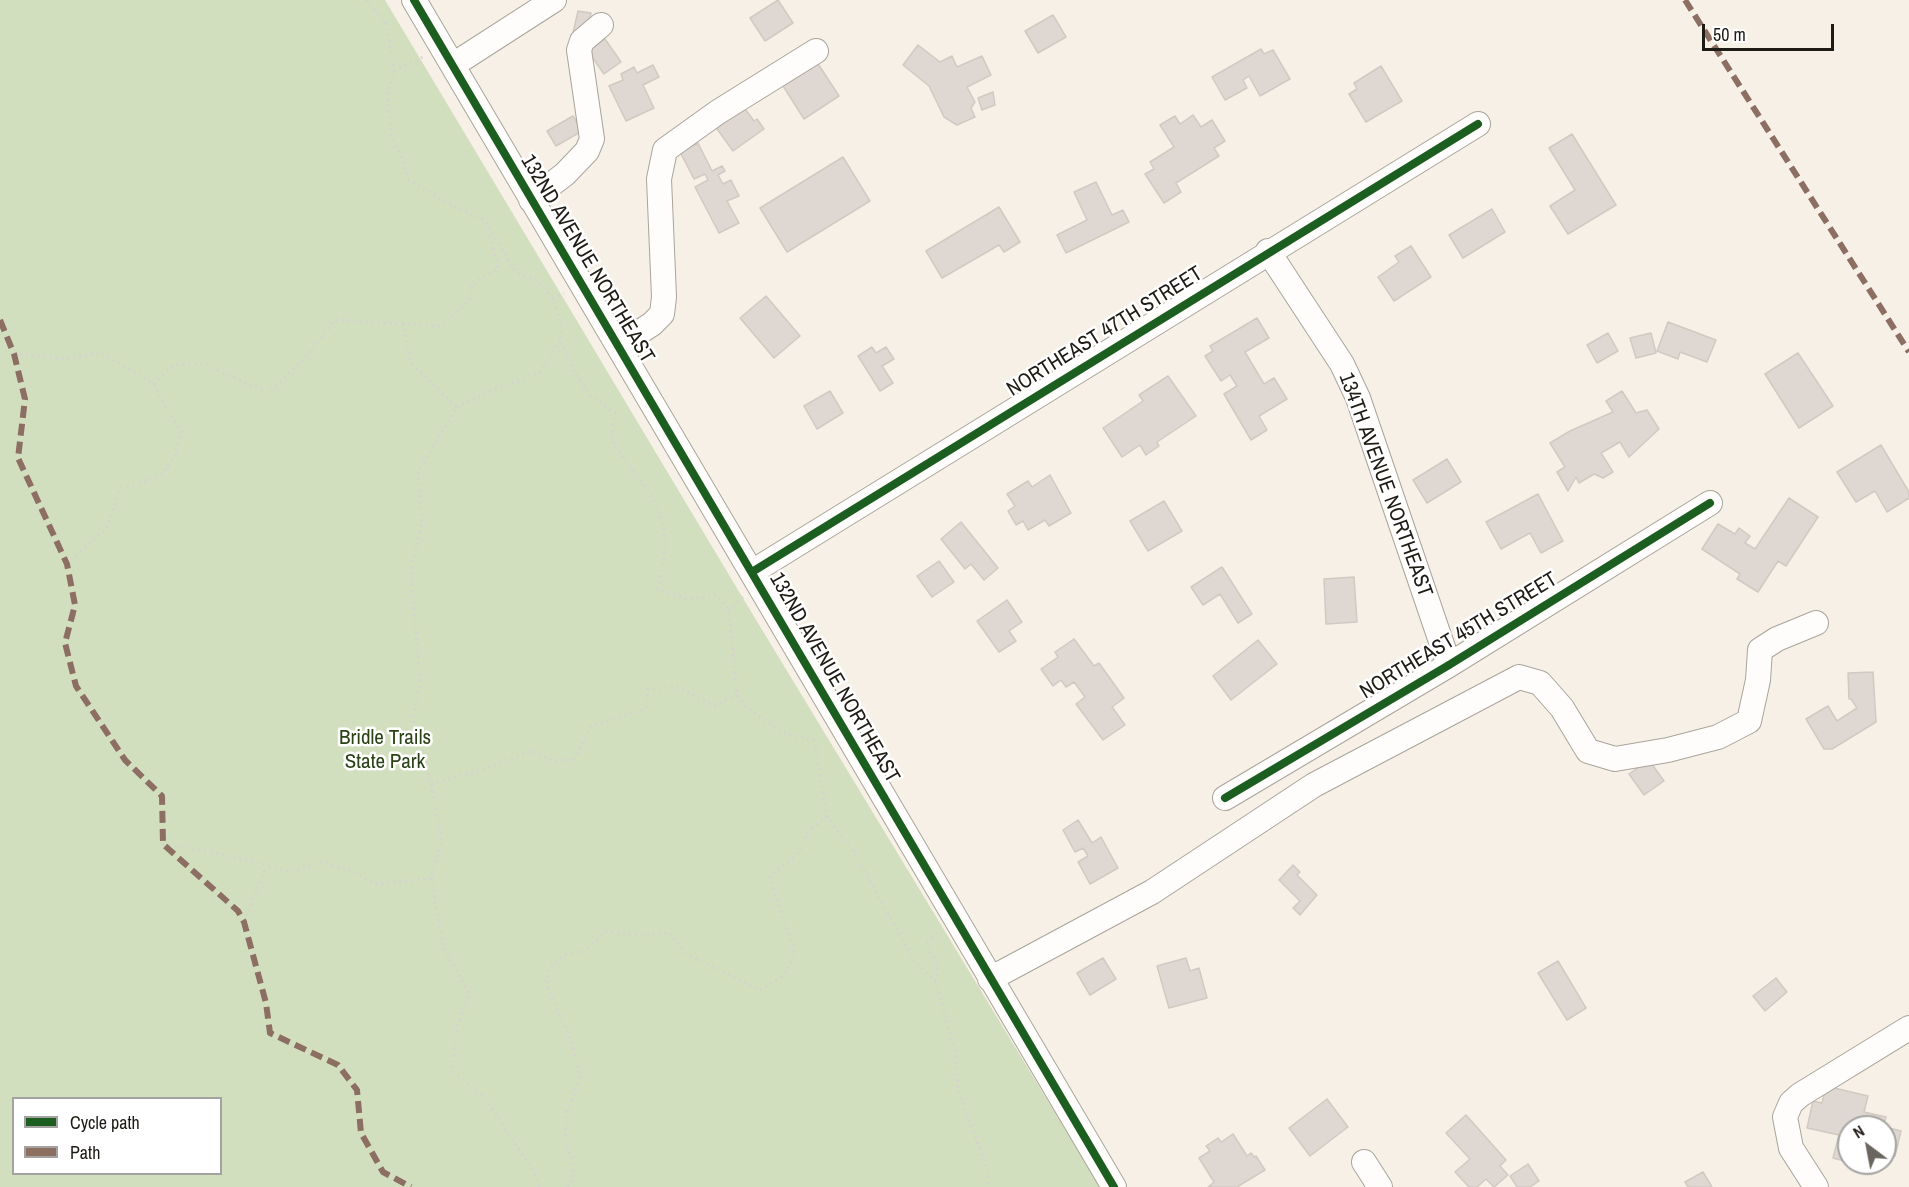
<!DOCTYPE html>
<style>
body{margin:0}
#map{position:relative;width:1909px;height:1187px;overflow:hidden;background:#f7f0e6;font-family:"Archivo Narrow",sans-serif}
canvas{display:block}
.legend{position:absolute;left:12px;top:1097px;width:210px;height:78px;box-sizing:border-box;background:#fff;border:2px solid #a5a3a1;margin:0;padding:8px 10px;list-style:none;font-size:18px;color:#1e1a14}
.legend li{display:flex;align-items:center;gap:12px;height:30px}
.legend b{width:30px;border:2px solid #a5a3a1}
.north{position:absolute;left:1837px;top:1115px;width:60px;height:60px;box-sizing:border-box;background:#fff;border:2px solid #a5a3a1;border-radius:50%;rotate:328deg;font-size:16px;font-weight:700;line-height:24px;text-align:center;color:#1e1a14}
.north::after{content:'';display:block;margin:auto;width:21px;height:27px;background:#6a655e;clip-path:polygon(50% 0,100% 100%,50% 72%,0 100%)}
.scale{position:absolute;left:1702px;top:24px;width:132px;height:27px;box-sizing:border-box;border:3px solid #1e1a14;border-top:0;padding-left:8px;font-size:18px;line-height:21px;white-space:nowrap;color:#1e1a14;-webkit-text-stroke:4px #fff;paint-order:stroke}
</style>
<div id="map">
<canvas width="1909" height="1187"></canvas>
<ul class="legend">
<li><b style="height:8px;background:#1b5e20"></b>Cycle path</li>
<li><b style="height:8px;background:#8d6e63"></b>Path</li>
</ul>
<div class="north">N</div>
<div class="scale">50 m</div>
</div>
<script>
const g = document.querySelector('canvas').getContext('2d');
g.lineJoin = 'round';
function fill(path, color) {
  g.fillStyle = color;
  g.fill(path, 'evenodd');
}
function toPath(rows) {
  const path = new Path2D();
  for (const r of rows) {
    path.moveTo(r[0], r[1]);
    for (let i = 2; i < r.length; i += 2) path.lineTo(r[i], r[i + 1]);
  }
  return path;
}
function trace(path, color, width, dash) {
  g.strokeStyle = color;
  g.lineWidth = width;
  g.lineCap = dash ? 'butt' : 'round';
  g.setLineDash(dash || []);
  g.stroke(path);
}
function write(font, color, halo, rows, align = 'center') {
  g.font = font + ' "Archivo Narrow",sans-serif';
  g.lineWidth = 5;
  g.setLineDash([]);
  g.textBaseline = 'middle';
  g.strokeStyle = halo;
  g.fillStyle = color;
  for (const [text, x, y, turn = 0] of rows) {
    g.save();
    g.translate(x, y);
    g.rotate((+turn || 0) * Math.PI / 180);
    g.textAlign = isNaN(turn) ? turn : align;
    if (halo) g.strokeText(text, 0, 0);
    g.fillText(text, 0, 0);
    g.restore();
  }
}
fill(toPath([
 [0,0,385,0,741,595,1100,1187,0,1187],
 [14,1098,220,1098,220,1174,14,1174]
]), '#d2dfbe');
const building = toPath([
 [778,0,793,23,765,41,750,18,778,0],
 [578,11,591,13,587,35,573,33,578,11],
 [1053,15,1066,37,1038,53,1025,31,1053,15],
 [605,39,621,62,604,74,588,51,605,39],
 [918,45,940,62,952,56,957,67,982,56,991,75,967,87,975,102,971,108,975,117,957,125,944,117,929,86,903,65,918,45],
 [1261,49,1264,54,1273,50,1290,79,1260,96,1249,76,1243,80,1247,88,1225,100,1212,77,1261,49],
 [813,56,839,96,804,119,778,78,813,56],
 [653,65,659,77,643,85,654,108,626,121,609,86,623,80,621,74,634,67,637,73,653,65],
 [1381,66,1402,101,1366,122,1349,94,1357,89,1354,83,1381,66],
 [993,92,995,105,982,110,978,98,993,92],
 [740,102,754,121,757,119,764,129,733,151,712,122,740,102],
 [1193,115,1201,127,1212,120,1225,141,1214,148,1219,156,1176,183,1181,192,1164,203,1145,174,1154,169,1150,162,1174,147,1160,125,1175,116,1180,124,1193,115],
 [573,116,582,131,556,146,547,131,573,116],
 [1572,134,1616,205,1568,234,1550,206,1575,190,1549,148,1572,134],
 [698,143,712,171,722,166,725,171,718,175,723,184,731,180,739,196,727,201,739,223,719,233,695,187,708,180,705,174,694,179,680,152,698,143],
 [843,157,870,201,787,252,760,208,843,157],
 [1096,182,1112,215,1123,210,1129,222,1066,253,1057,235,1087,220,1074,192,1096,182],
 [999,207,1020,242,1004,252,999,245,942,278,926,251,999,207],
 [1492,209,1505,232,1463,258,1449,235,1492,209],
 [1411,246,1431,277,1394,301,1378,277,1399,262,1395,256,1411,246],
 [766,296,800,336,774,358,740,318,766,296],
 [1257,318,1269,338,1245,352,1264,384,1274,378,1287,399,1259,416,1267,430,1251,440,1224,394,1237,386,1230,375,1221,381,1205,356,1213,351,1210,346,1257,318],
 [1668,322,1716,340,1707,362,1680,352,1678,359,1657,351,1668,322],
 [1608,333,1618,351,1597,363,1587,345,1608,333],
 [1651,333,1656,353,1636,358,1630,338,1651,333],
 [872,347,876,353,886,347,894,359,882,366,893,383,880,391,858,356,872,347],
 [1798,353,1833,406,1799,428,1765,374,1798,353],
 [1168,376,1196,416,1157,442,1159,446,1146,455,1140,445,1122,457,1103,428,1143,401,1139,395,1168,376],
 [830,391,843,413,817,429,804,406,830,391],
 [1622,391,1636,413,1647,410,1659,429,1629,457,1620,442,1601,453,1613,472,1603,478,1594,474,1579,483,1576,477,1568,491,1557,472,1565,467,1550,443,1570,431,1613,412,1606,401,1622,391],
 [1881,445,1909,492,1909,498,1887,512,1875,491,1856,502,1837,472,1881,445],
 [1447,459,1461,482,1427,503,1413,480,1447,459],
 [1050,475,1071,513,1049,526,1045,520,1028,530,1023,521,1016,525,1008,511,1015,506,1007,494,1028,481,1032,487,1050,475],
 [1538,494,1563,541,1541,553,1530,533,1501,549,1486,522,1538,494],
 [1789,498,1818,517,1786,566,1778,561,1758,592,1737,579,1740,574,1702,549,1718,524,1735,534,1739,528,1750,536,1745,543,1755,549,1789,498],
 [1164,501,1182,531,1148,551,1130,521,1164,501],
 [961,522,998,568,984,580,971,564,965,569,941,539,961,522],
 [939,561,954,582,932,597,917,576,939,561],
 [1222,567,1252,614,1238,623,1220,594,1203,605,1191,587,1222,567],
 [1354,577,1357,622,1326,624,1324,579,1354,577],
 [1007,600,1022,622,1009,631,1016,641,999,652,977,621,1007,600],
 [1074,639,1094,666,1099,663,1124,698,1112,707,1125,725,1103,740,1076,704,1085,697,1074,682,1066,687,1061,680,1053,686,1041,669,1058,657,1055,652,1074,639],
 [1258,640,1277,664,1231,700,1213,676,1258,640],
 [1873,672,1876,722,1832,749,1824,749,1806,719,1828,706,1837,721,1857,708,1851,699,1849,699,1848,673,1873,672],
 [1649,760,1664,781,1644,795,1629,774,1649,760],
 [1078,820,1092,843,1101,837,1118,868,1090,884,1078,862,1088,856,1083,848,1075,852,1063,830,1078,820],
 [1293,865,1300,872,1297,875,1317,895,1300,915,1293,908,1300,901,1279,880,1293,865],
 [1103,958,1116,979,1090,995,1077,973,1103,958],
 [1186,958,1190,971,1199,968,1207,998,1169,1008,1157,966,1186,958],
 [1558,961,1586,1008,1567,1020,1538,973,1558,961],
 [1776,978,1787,992,1765,1011,1753,996,1776,978],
 [1826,1086,1868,1096,1864,1112,1886,1117,1883,1127,1849,1127,1848,1162,1833,1158,1839,1135,1807,1128,1813,1101,1822,1103,1826,1086],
 [1327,1099,1348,1127,1310,1156,1289,1128,1327,1099],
 [1466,1115,1506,1160,1500,1166,1508,1175,1494,1187,1486,1179,1477,1187,1469,1187,1455,1172,1470,1159,1446,1133,1466,1115],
 [1885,1127,1901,1131,1895,1156,1885,1154,1885,1127],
 [1233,1134,1247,1156,1251,1153,1254,1157,1256,1156,1265,1170,1237,1187,1208,1187,1214,1182,1199,1158,1210,1151,1206,1146,1218,1138,1221,1142,1233,1134],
 [1528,1164,1539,1181,1530,1187,1517,1187,1510,1176,1528,1164],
 [1703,1172,1712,1187,1688,1187,1685,1182,1703,1172]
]);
fill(building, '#dfd8d2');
trace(building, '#d0cac3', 1.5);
const minor = toPath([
 [414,0,1114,1187],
 [453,65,554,0],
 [531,200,565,174,587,151,592,139,579,50,582,41,601,25],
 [1268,251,1342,364,1358,398,1449,665],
 [618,346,652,324,662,314,664,297,659,179,665,150,718,112,816,51],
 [752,572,1478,124],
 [1225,798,1449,665,1710,503],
 [990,979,1152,892,1314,785,1519,677,1540,683,1562,708,1588,751,1615,759,1668,750,1718,737,1749,721,1758,680,1760,650,1777,639,1816,623],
 [1364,1162,1380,1187],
 [1816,1187,1791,1148,1785,1117,1791,1103,1800,1095,1909,1028]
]);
trace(minor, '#a9a49c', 26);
trace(toPath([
 [366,0,386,23,394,71,387,94,392,139,400,153,409,180,448,203,484,220,516,272,540,282,553,299,561,321,560,341,575,373,591,396,615,413,611,440,652,497,662,519,666,543,658,589,688,599,717,595,729,610,737,694,744,705,782,733,814,740,827,816,853,851,914,960,935,981,956,1054,958,1090,989,1174,988,1187],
 [394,71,425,56],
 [553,299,564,293],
 [403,323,411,363,457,407,418,472,422,522,411,569,420,682,413,718,427,766,442,840,431,878,444,948,469,993,457,1027,452,1071,484,1097,534,1172,539,1187],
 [14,354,68,359,100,352,154,384,174,365,204,364,268,393,309,353,335,320,440,326,470,300,472,284,498,269,491,237],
 [457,407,497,388,540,373,559,341],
 [67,564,106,529,120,489,160,476,175,457,181,432,165,407,154,384],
 [729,610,743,597],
 [431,784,484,769,531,751,553,761,574,759,592,726,646,709,648,689,678,687,714,706,737,694],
 [163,844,222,854,293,872,320,862,352,871,376,884,431,878],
 [244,922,266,867],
 [935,981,938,967,926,943,940,930],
 [568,1187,573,1180,573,1163,565,1140,566,1115,580,1078,573,1046,546,984,550,967,566,954,583,952,606,932,641,936,669,932,686,953,760,990,783,976,795,955,770,877,799,852,807,833,827,816]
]), '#d4d2cf', 3, [1.5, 4.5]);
trace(minor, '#fefdfb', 24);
trace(toPath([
 [1685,0,1909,352],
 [0,320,14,354,25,399,18,458,67,564,75,605,65,643,76,686,125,760,162,796,163,844,238,911,244,922,266,1003,270,1033,338,1065,357,1090,361,1133,383,1172,411,1187]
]), '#8d6e63', 6, [12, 6]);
trace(toPath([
 [414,0,1114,1187],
 [752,572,1478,124],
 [1225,798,1449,665,1710,503]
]), '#1b5e20', 8);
write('21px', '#1e1a14', '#fff', [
 ["132ND AVENUE NORTHEAST",587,259,59],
 ["NORTHEAST 47TH STREET",1105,332,-32],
 ["134TH AVENUE NORTHEAST",1385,485,70],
 ["NORTHEAST 45TH STREET",1459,636,-31],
 ["132ND AVENUE NORTHEAST",834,678,60]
]);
write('21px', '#2a4214', '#fff', [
 ["Bridle Trails",385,738],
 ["State Park",385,762]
]);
</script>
